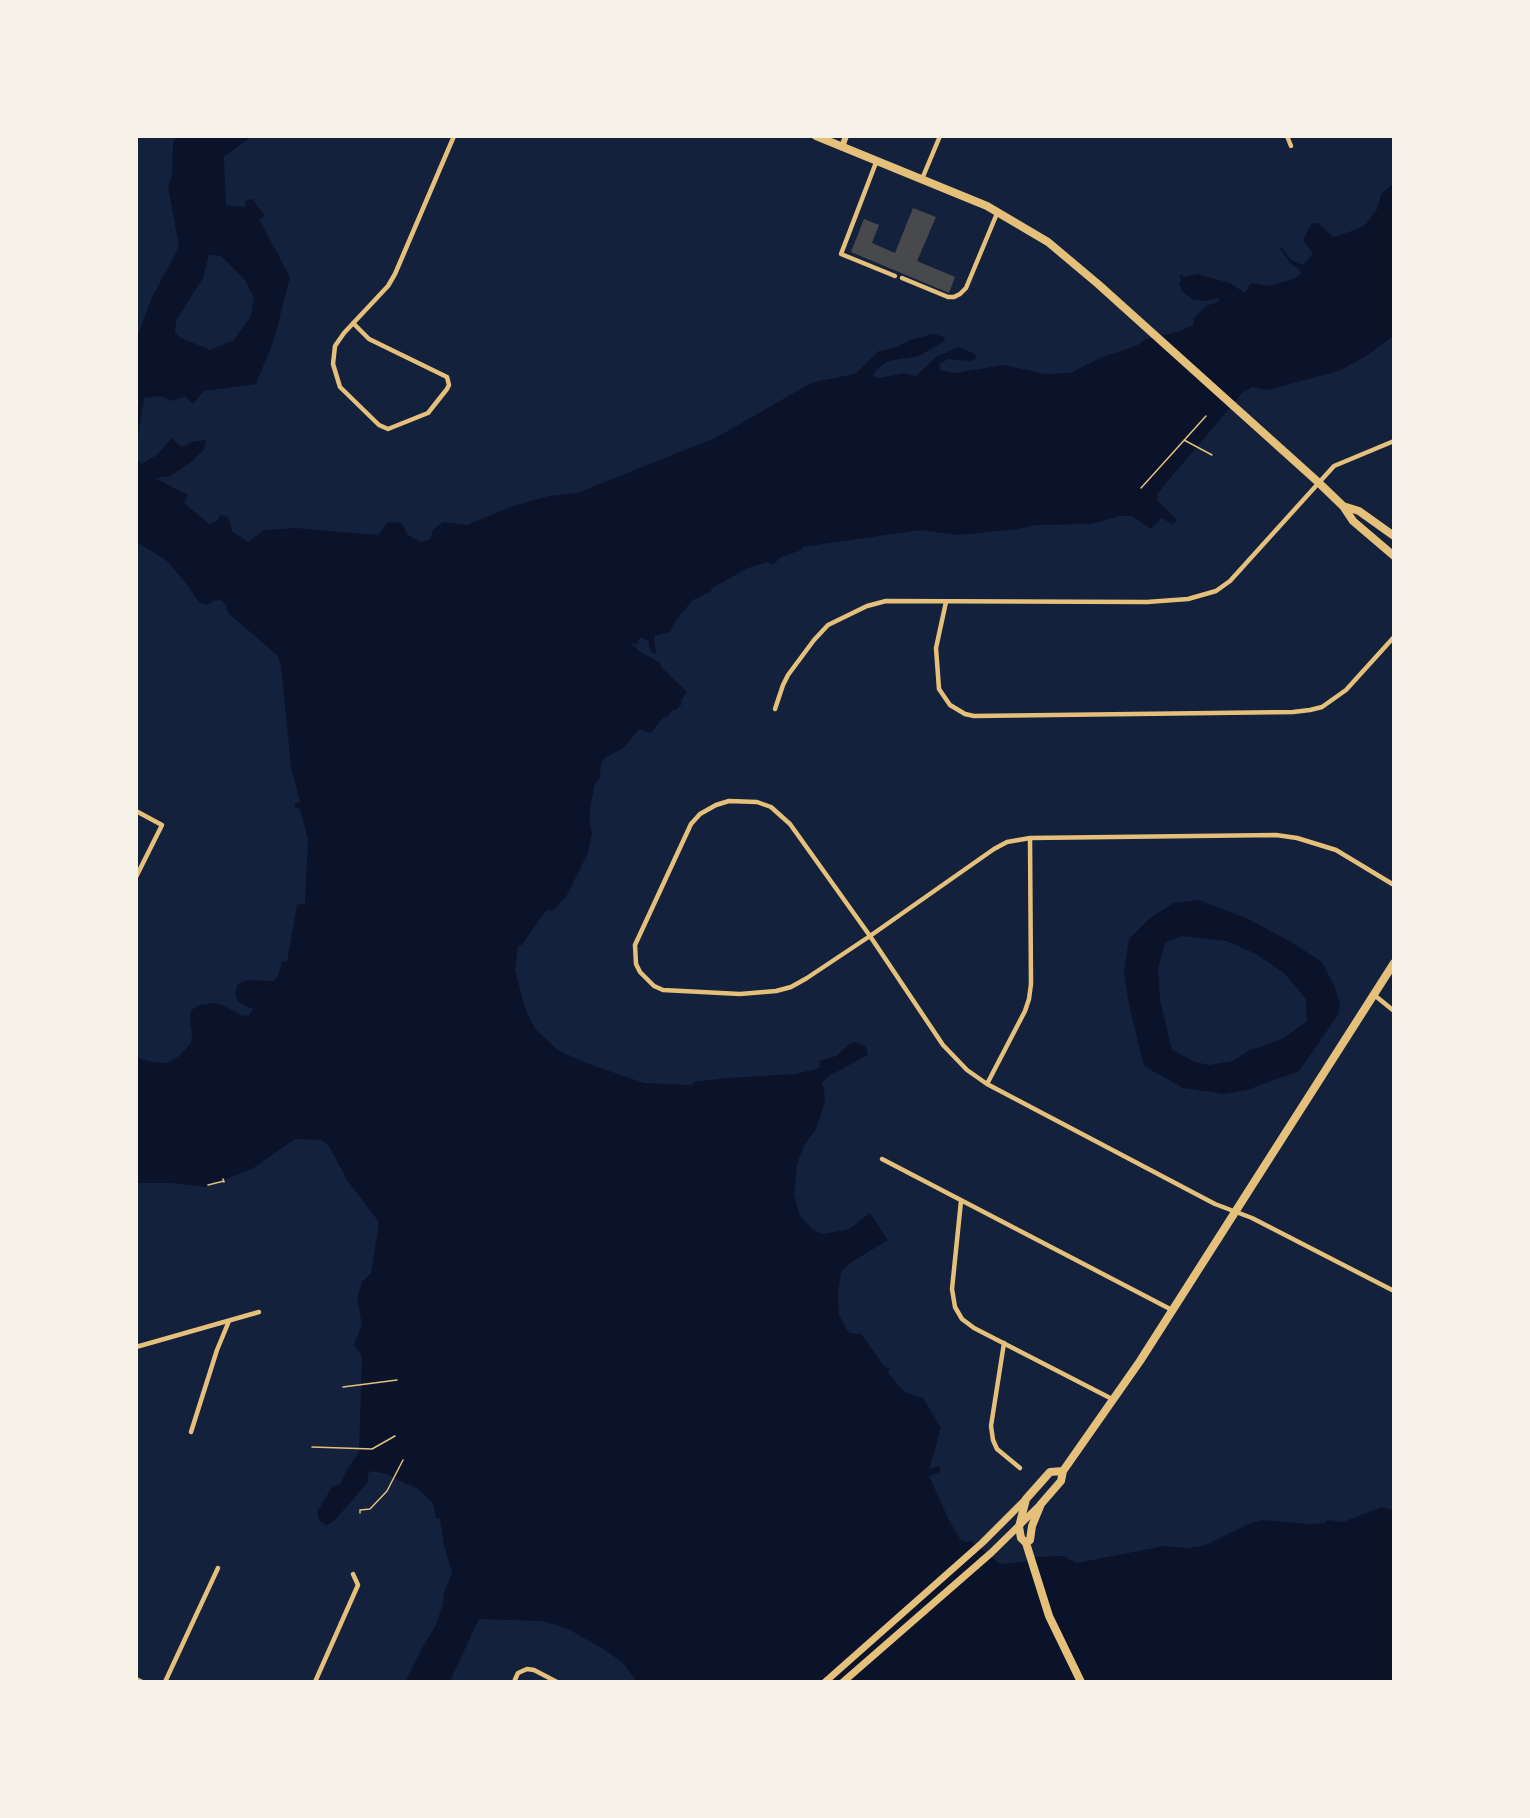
<!DOCTYPE html>
<style>
body{margin:0}
#map{position:relative;width:1530px;height:1818px;overflow:hidden;background:#14213d;font-family:Rubik,sans-serif}
canvas{display:block}
.frame{position:absolute;inset:0;border:138px solid #f6f1e7;pointer-events:none}
</style>
<div id="map">
<canvas width="1530" height="1818"></canvas>
<div class="frame"></div>
</div>
<script>
const g = document.querySelector('canvas').getContext('2d');
g.lineJoin = 'round';
function fill(path, color) {
  g.fillStyle = color;
  g.fill(path, 'evenodd');
}
function toPath(rows) {
  const path = new Path2D();
  for (const r of rows) {
    path.moveTo(r[0], r[1]);
    for (let i = 2; i < r.length; i += 2) path.lineTo(r[i], r[i + 1]);
  }
  return path;
}
function trace(path, color, width, dash) {
  g.strokeStyle = color;
  g.lineWidth = width;
  g.lineCap = dash ? 'butt' : 'round';
  g.setLineDash(dash || []);
  g.stroke(path);
}
fill(toPath([
 [176,137,250,137,224,157,226,205,245,207,246,200,252,199,265,216,259,219,290,277,274,340,256,384,204,391,193,404,185,396,173,401,160,396,144,398,137,444,137,337,151,299,179,247,168,186,172,175,173,143],
 [209,255,221,256,244,279,254,297,251,316,234,340,210,350,179,337,175,332,176,321,203,278],
 [1393,184,1393,336,1368,355,1339,371,1267,390,1252,387,1243,392,1157,494,1157,500,1177,520,1173,525,1162,518,1151,529,1132,516,1120,516,1091,524,1035,525,1018,529,970,534,958,535,921,530,802,547,802,550,781,557,773,565,768,562,748,568,714,587,710,592,693,600,676,620,670,632,654,636,656,654,651,652,648,641,640,637,637,644,631,643,639,651,660,663,662,668,687,692,681,701,682,704,676,710,672,710,667,717,663,718,651,733,639,729,624,748,606,757,601,763,600,777,595,784,591,803,589,818,592,834,587,855,567,895,553,911,547,910,543,914,522,945,518,946,515,970,526,1011,535,1029,558,1050,586,1063,644,1083,692,1085,694,1082,726,1078,795,1074,820,1068,819,1061,836,1056,850,1044,855,1042,866,1047,868,1055,829,1076,821,1083,824,1088,825,1101,817,1127,804,1146,797,1164,794,1195,800,1216,813,1230,823,1234,849,1229,870,1213,888,1240,850,1263,841,1272,838,1294,839,1315,847,1330,850,1333,861,1334,885,1367,890,1368,888,1372,901,1389,908,1393,923,1398,941,1428,929,1469,940,1466,940,1472,929,1476,949,1520,960,1539,966,1542,971,1541,1000,1564,1024,1562,1034,1557,1063,1556,1077,1563,1164,1546,1186,1548,1203,1546,1251,1523,1262,1520,1311,1524,1324,1523,1328,1520,1343,1522,1381,1507,1393,1510,1393,1681,636,1681,623,1663,605,1650,568,1629,542,1621,479,1619,450,1681,406,1681,422,1648,435,1627,443,1604,444,1592,452,1573,444,1545,440,1519,436,1518,433,1503,418,1489,386,1474,371,1471,368,1474,368,1482,335,1520,327,1525,319,1521,317,1512,332,1487,340,1484,348,1468,359,1452,362,1357,354,1344,362,1325,357,1297,362,1282,371,1273,379,1222,347,1180,329,1146,321,1140,295,1139,252,1169,205,1187,170,1183,137,1183,137,1058,153,1062,166,1063,179,1056,191,1043,192,1034,190,1021,191,1010,200,1005,215,1003,225,1006,240,1015,248,1016,253,1009,238,1002,235,993,238,984,248,980,274,981,278,976,282,961,287,962,297,905,305,903,308,839,300,810,295,807,294,804,300,802,291,767,281,666,278,656,228,613,226,605,221,600,213,601,207,605,199,603,189,587,167,561,137,542,136,457,141,464,157,455,172,438,182,447,192,442,206,440,204,449,193,461,170,476,155,478,188,495,184,503,209,524,217,521,220,515,228,517,232,531,248,542,264,530,295,528,378,535,388,522,402,523,408,535,421,542,430,539,433,530,443,522,468,525,512,506,549,496,577,493,717,437,813,382,855,374,879,351,897,347,911,340,933,334,944,337,945,341,919,356,888,361,877,369,873,376,879,378,904,373,916,376,936,357,959,347,973,353,977,358,971,361,948,359,940,364,939,370,955,373,1004,365,1045,374,1070,373,1100,358,1138,345,1144,340,1180,331,1193,325,1194,318,1206,306,1220,301,1218,298,1206,301,1193,300,1182,291,1179,284,1181,280,1179,274,1185,277,1198,274,1205,276,1230,283,1245,293,1251,283,1269,286,1296,278,1301,274,1300,270,1290,263,1279,247,1282,248,1291,260,1300,264,1304,264,1313,254,1303,240,1312,223,1318,223,1333,237,1358,229,1366,224,1377,209,1381,194],
 [1199,900,1246,918,1293,943,1322,962,1335,987,1340,1005,1338,1015,1299,1071,1247,1090,1224,1094,1183,1088,1144,1066,1129,1005,1124,972,1129,939,1149,919,1173,903],
 [1182,936,1226,941,1256,954,1285,974,1306,999,1307,1021,1284,1038,1248,1051,1233,1061,1209,1065,1195,1062,1172,1050,1160,1000,1158,969,1165,943]
]), '#0b132b');
fill(toPath([
 [913,208,936,217,917,261,955,277,949,293,851,252,864,219,879,225,872,243,895,253]
]), '#48494c');
trace(toPath([
 [1184,440,1212,455],
 [1141,488,1206,416],
 [223,1179,224,1182],
 [208,1185,224,1181],
 [343,1387,397,1380],
 [312,1447,372,1449,395,1436],
 [360,1513,360,1510,370,1509,387,1491,403,1460]
]), '#e5c07b', 1.5);
trace(toPath([
 [1287,136,1291,146],
 [877,160,841,254,895,276],
 [922,179,940,136],
 [902,278,948,297,954,297,960,294,966,288,998,211],
 [353,323,369,339,447,377,449,385,447,389,428,413,388,429,379,425,340,387,333,364,335,346,344,333,388,286,395,274,454,136],
 [946,602,936,648,939,689,950,705,965,714,974,716,1293,712,1310,710,1322,707,1346,690,1394,637],
 [775,709,783,685,788,675,814,640,828,625,867,606,886,601,1147,602,1188,599,1216,591,1230,581,1334,466,1394,441],
 [136,811,162,825,136,877],
 [1394,885,1336,850,1297,838,1276,835,1030,838,1007,842,994,849,870,936,807,978,791,987,776,991,740,994,663,990,654,986,640,972,636,964,635,945,691,824,700,814,716,805,729,801,757,802,771,807,790,824,870,936,943,1045,967,1070,987,1084,1215,1204,1252,1218,1394,1291],
 [1373,994,1394,1011],
 [987,1084,1025,1011,1029,999,1031,984,1030,838],
 [882,1159,1172,1310],
 [961,1201,952,1289,955,1307,962,1319,974,1328,1114,1400],
 [1004,1343,991,1426,993,1440,997,1449,1020,1468],
 [136,1347,259,1312],
 [191,1432,217,1350,229,1321],
 [136,1679,142,1682],
 [165,1682,218,1568],
 [315,1682,358,1585,353,1574],
 [514,1682,518,1673,527,1669,534,1670,557,1682]
]), '#e5c07b', 4.5);
trace(toPath([
 [842,147,846,136]
]), '#e5c07b', 6);
trace(toPath([
 [825,1682,982,1543,1026,1499],
 [843,1682,991,1553,1040,1505]
]), '#e5c07b', 7);
trace(toPath([
 [816,136,987,206,1048,242,1098,284,1318,482,1343,506,1353,521,1394,556],
 [1343,506,1359,511,1394,536],
 [1063,1471,1050,1472,1026,1499,1019,1527,1021,1538,1026,1543,1049,1616,1081,1682],
 [1026,1543,1030,1540,1032,1526,1041,1504,1061,1481,1063,1471,1140,1361,1394,963]
]), '#e5c07b', 8);
</script>
